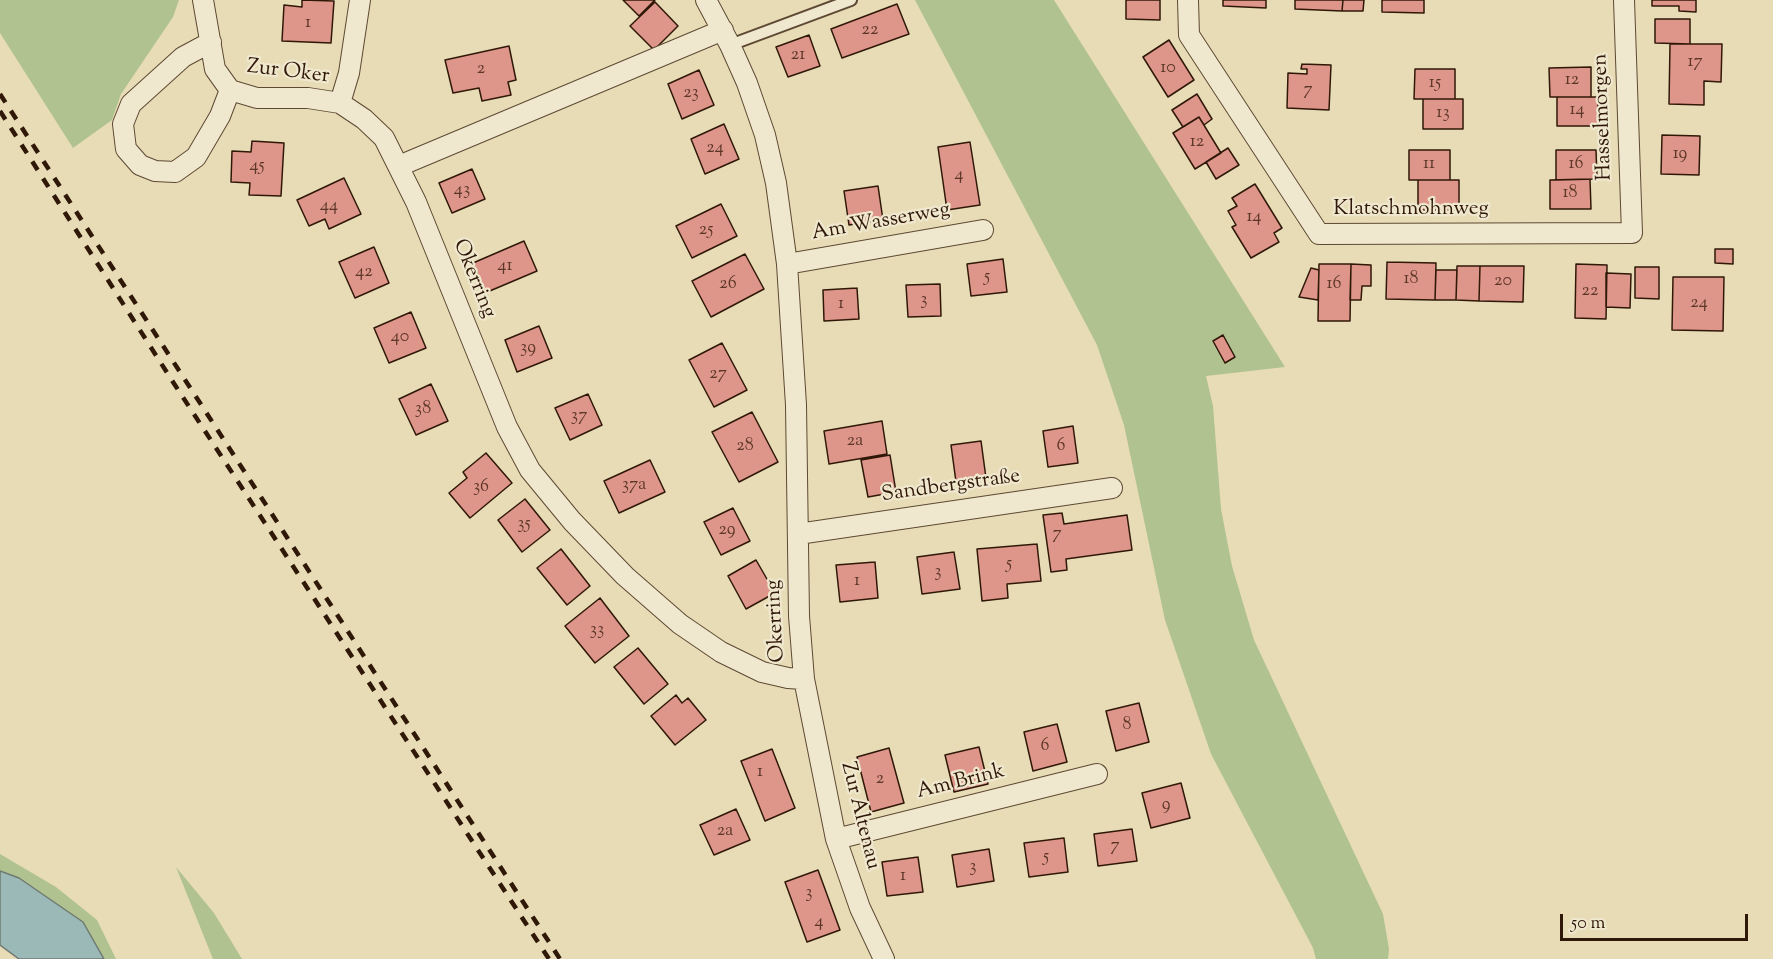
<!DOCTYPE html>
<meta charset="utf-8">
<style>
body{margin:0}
#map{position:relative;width:1773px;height:959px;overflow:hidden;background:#e7dcb5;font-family:"Sorts Mill Goudy",serif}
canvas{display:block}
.scale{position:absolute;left:1560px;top:914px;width:188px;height:27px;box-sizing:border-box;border:3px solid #301808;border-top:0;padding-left:8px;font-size:18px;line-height:21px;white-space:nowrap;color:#301808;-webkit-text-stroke:4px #efe8cf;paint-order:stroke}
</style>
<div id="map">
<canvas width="1773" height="959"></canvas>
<div class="scale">50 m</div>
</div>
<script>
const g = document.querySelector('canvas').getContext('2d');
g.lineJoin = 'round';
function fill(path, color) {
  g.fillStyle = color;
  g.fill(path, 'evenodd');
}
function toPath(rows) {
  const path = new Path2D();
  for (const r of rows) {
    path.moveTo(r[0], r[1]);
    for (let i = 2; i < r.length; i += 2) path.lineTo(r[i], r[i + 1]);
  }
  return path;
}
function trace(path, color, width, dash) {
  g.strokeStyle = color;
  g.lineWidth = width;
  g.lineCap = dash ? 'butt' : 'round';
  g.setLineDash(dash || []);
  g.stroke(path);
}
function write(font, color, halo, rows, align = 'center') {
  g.font = font + ' "Sorts Mill Goudy",serif';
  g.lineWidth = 4.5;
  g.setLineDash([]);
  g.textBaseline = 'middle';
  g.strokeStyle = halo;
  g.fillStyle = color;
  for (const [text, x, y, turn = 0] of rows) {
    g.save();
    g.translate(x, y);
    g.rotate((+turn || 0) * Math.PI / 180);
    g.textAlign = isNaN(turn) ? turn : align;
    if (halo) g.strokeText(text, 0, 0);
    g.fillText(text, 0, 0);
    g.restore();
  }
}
fill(toPath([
 [0,0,179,0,173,17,121,94,112,120,73,148,0,33],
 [915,0,1054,0,1285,367,1206,376,1213,406,1221,509,1232,566,1254,640,1383,914,1389,949,1388,959,1316,959,1313,948,1211,754,1165,620,1124,425,1097,345],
 [0,854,56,887,97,920,116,959,104,959,83,922,19,878,0,871],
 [176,867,214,913,242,959,213,959]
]), '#b1c291');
const water = toPath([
 [0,871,19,878,83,922,104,959,19,959,0,945,0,871]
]);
fill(water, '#9ab9b7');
trace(water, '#707971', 1.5);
const building = toPath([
 [302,0,334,1,331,43,282,41,284,5,302,7,302,0],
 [623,0,655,0,639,16,623,0],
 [1126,0,1160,0,1160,20,1126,19,1126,0],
 [1223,0,1266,0,1266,8,1223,6,1223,0],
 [1295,0,1343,0,1342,11,1295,9,1295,0],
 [1343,0,1364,0,1363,11,1342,11,1343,0],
 [1382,0,1424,0,1424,13,1382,12,1382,0],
 [1652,0,1696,0,1696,12,1679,11,1679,6,1652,6,1652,0],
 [655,2,678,26,654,50,630,26,655,2],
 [897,4,909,34,842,58,831,29,897,4],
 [1655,19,1690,19,1690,44,1655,43,1655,19],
 [809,35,820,66,788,77,776,47,809,35],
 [1169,40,1194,80,1168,97,1143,57,1169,40],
 [1670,44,1722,44,1721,82,1704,81,1704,105,1669,104,1670,44],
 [509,46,516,80,508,82,511,95,482,101,479,88,453,93,445,60,509,46],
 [1302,64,1331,65,1329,110,1287,108,1288,73,1307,74,1307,69,1301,69,1302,64],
 [1591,67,1591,97,1550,97,1549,68,1591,67],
 [1415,69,1455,69,1455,99,1414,99,1415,69],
 [699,70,714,105,682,119,668,84,699,70],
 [1197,94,1212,119,1204,125,1199,117,1183,127,1172,110,1197,94],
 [1557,97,1598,97,1598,126,1557,126,1557,97],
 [1423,99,1463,99,1463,129,1423,129,1423,99],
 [1199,117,1221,153,1195,169,1173,133,1199,117],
 [724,124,739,159,705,174,691,139,724,124],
 [1662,135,1700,136,1699,175,1661,174,1662,135],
 [252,141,284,143,281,196,249,195,250,183,231,182,232,151,251,152,252,141],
 [970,142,980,205,947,210,938,147,970,142],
 [1228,148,1239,165,1216,179,1206,162,1228,148],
 [1409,150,1450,150,1450,180,1409,180,1409,150],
 [1556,150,1596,150,1597,179,1556,180,1556,150],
 [472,169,485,199,452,213,439,183,472,169],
 [344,178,361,214,329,229,325,219,309,226,297,200,344,178],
 [1590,179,1591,209,1550,209,1550,180,1590,179],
 [1418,180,1459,180,1459,210,1418,210,1418,180],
 [1255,184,1282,228,1274,233,1279,242,1251,258,1232,227,1236,225,1228,211,1237,206,1232,198,1255,184],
 [878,186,883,220,849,225,844,191,878,186],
 [721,204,737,236,692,258,676,226,721,204],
 [524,241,537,271,485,293,473,263,524,241],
 [374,247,389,283,355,298,339,262,374,247],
 [1715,249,1733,249,1733,264,1715,263,1715,249],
 [745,254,764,289,711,317,692,281,745,254],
 [1003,259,1007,292,971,296,967,264,1003,259],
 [1387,262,1436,263,1435,300,1386,299,1387,262],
 [1319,264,1351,264,1350,321,1318,321,1319,264],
 [1351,264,1371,265,1371,286,1362,286,1361,300,1350,300,1351,264],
 [1576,264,1607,265,1606,319,1575,318,1576,264],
 [1457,266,1480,266,1479,301,1456,300,1457,266],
 [1480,266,1524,266,1523,302,1479,301,1480,266],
 [1635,267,1659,267,1659,299,1635,298,1635,267],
 [1311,268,1319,270,1318,300,1299,297,1311,268],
 [1436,270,1457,270,1456,300,1435,300,1436,270],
 [1606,273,1631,274,1630,308,1606,307,1606,273],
 [1673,277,1724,277,1723,331,1672,330,1673,277],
 [940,284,941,316,908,317,906,285,940,284],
 [857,288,859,319,824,321,823,290,857,288],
 [411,312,426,348,389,363,374,328,411,312],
 [539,326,552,358,517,372,505,340,539,326],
 [1223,335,1235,357,1225,363,1213,341,1223,335],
 [722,343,747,390,714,407,689,360,722,343],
 [431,384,448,421,416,435,399,399,431,384],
 [588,394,602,425,570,440,555,408,588,394],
 [752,412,778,462,739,482,712,432,752,412],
 [882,421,887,454,829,464,824,431,882,421],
 [1073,426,1078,463,1048,467,1043,431,1073,426],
 [981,441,986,478,956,482,951,445,981,441],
 [486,453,512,483,470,518,449,493,467,478,463,472,486,453],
 [890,455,896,492,868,497,861,460,890,455],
 [650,460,665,492,619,513,604,481,650,460],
 [525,499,550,530,522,552,498,520,525,499],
 [733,508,750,541,721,555,704,522,733,508],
 [1062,513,1064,524,1127,515,1132,550,1066,559,1067,570,1051,572,1043,515,1062,513],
 [1037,544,1041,581,1007,584,1008,598,982,601,977,549,1037,544],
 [561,549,590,586,567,605,537,568,561,549],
 [954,552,960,589,922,594,917,557,954,552],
 [756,560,775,593,746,609,728,576,756,560],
 [875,562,878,598,840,602,836,565,875,562],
 [600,598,629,636,595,663,565,626,600,598],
 [638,648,668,684,644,704,614,667,638,648],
 [676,695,682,703,688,698,706,720,675,745,651,716,676,695],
 [1139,703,1149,742,1116,751,1106,711,1139,703],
 [1057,724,1067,762,1033,771,1024,732,1057,724],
 [979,747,988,784,954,792,945,755,979,747],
 [889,748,904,803,871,812,857,757,889,748],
 [772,749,795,808,765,821,741,761,772,749],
 [1181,783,1190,818,1151,828,1142,793,1181,783],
 [736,809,750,840,714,855,700,825,736,809],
 [1132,829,1137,861,1098,866,1094,834,1132,829],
 [1064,838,1068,872,1029,877,1024,843,1064,838],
 [989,849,994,881,957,887,952,855,989,849],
 [918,857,923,892,887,896,882,862,918,857],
 [818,870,840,930,807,942,785,882,818,870]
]);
fill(building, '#de958a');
trace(building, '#301808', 1.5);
const service = toPath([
 [730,45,851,0]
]);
const minor = toPath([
 [203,0,215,69,230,90,257,98,308,98,340,103,364,119,384,138,416,202,507,427,530,470,572,521,625,576,680,624,721,652,762,672,788,678,804,679],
 [706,0,730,45,747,83,765,135,776,183,787,264,796,405,799,616,804,679,836,839,860,908,884,959],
 [1188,0,1189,35,1319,234,1632,233,1624,0],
 [211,42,183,57,131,104,123,124,126,149,140,165,155,171,175,172,196,157,220,116,230,90],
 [340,103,349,73,360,0],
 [399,166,723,30],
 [787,264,983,230],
 [798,534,1112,488],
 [836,839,1097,774]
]);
trace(service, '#5e4933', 14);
trace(minor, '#5e4933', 22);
trace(service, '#efe8cf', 10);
trace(minor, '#efe8cf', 20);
trace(toPath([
 [0,94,560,959],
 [0,111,173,382,549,959]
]), '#301808', 4.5, [10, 10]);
write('18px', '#5c3728', null, [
 ["1",308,24],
 ["22",870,31],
 ["21",798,56],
 ["17",1695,63],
 ["10",1168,69],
 ["2",481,70],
 ["12",1572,81],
 ["15",1435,84],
 ["7",1308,91],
 ["23",691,94],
 ["14",1577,111],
 ["13",1443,114],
 ["12",1197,143],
 ["24",715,149],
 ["19",1680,155],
 ["11",1429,165],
 ["16",1576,165],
 ["45",257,167],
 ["4",959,176],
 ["43",462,191],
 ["18",1570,194],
 ["44",329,207],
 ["14",1254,218],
 ["25",706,231],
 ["41",505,267],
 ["42",364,273],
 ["5",987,278],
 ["18",1411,280],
 ["20",1503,282],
 ["26",728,285],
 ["16",1334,285],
 ["22",1590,292],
 ["3",924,301],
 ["24",1699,304],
 ["1",841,305],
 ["40",400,338],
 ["39",528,349],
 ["27",718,375],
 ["38",423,410],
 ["37",579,417],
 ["2a",855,442],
 ["28",745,447],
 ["6",1061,447],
 ["37a",634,486],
 ["36",481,488],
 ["35",524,525],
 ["29",727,531],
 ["7",1057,535],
 ["5",1009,565],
 ["3",938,573],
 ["1",857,582],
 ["33",597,631],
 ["8",1127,726],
 ["6",1045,747],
 ["1",760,773],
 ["2",880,780],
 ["9",1166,806],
 ["2a",725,832],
 ["7",1115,847],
 ["5",1046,858],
 ["3",973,868],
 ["1",903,877],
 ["3",809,894],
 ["4",819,923]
]);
write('21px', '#301808', '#efe8cf', [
 ["Zur Oker",288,73,7],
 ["Hasselmorgen",1604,117,-92],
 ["Klatschmohnweg",1411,210],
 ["Am Wasserweg",881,223,-10],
 ["Okerring",473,279,68],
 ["Sandbergstraße",951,487,-8],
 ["Okerring",777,621,-93],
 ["Am Brink",961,783,-14],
 ["Zur Altenau",859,816,76]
]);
</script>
